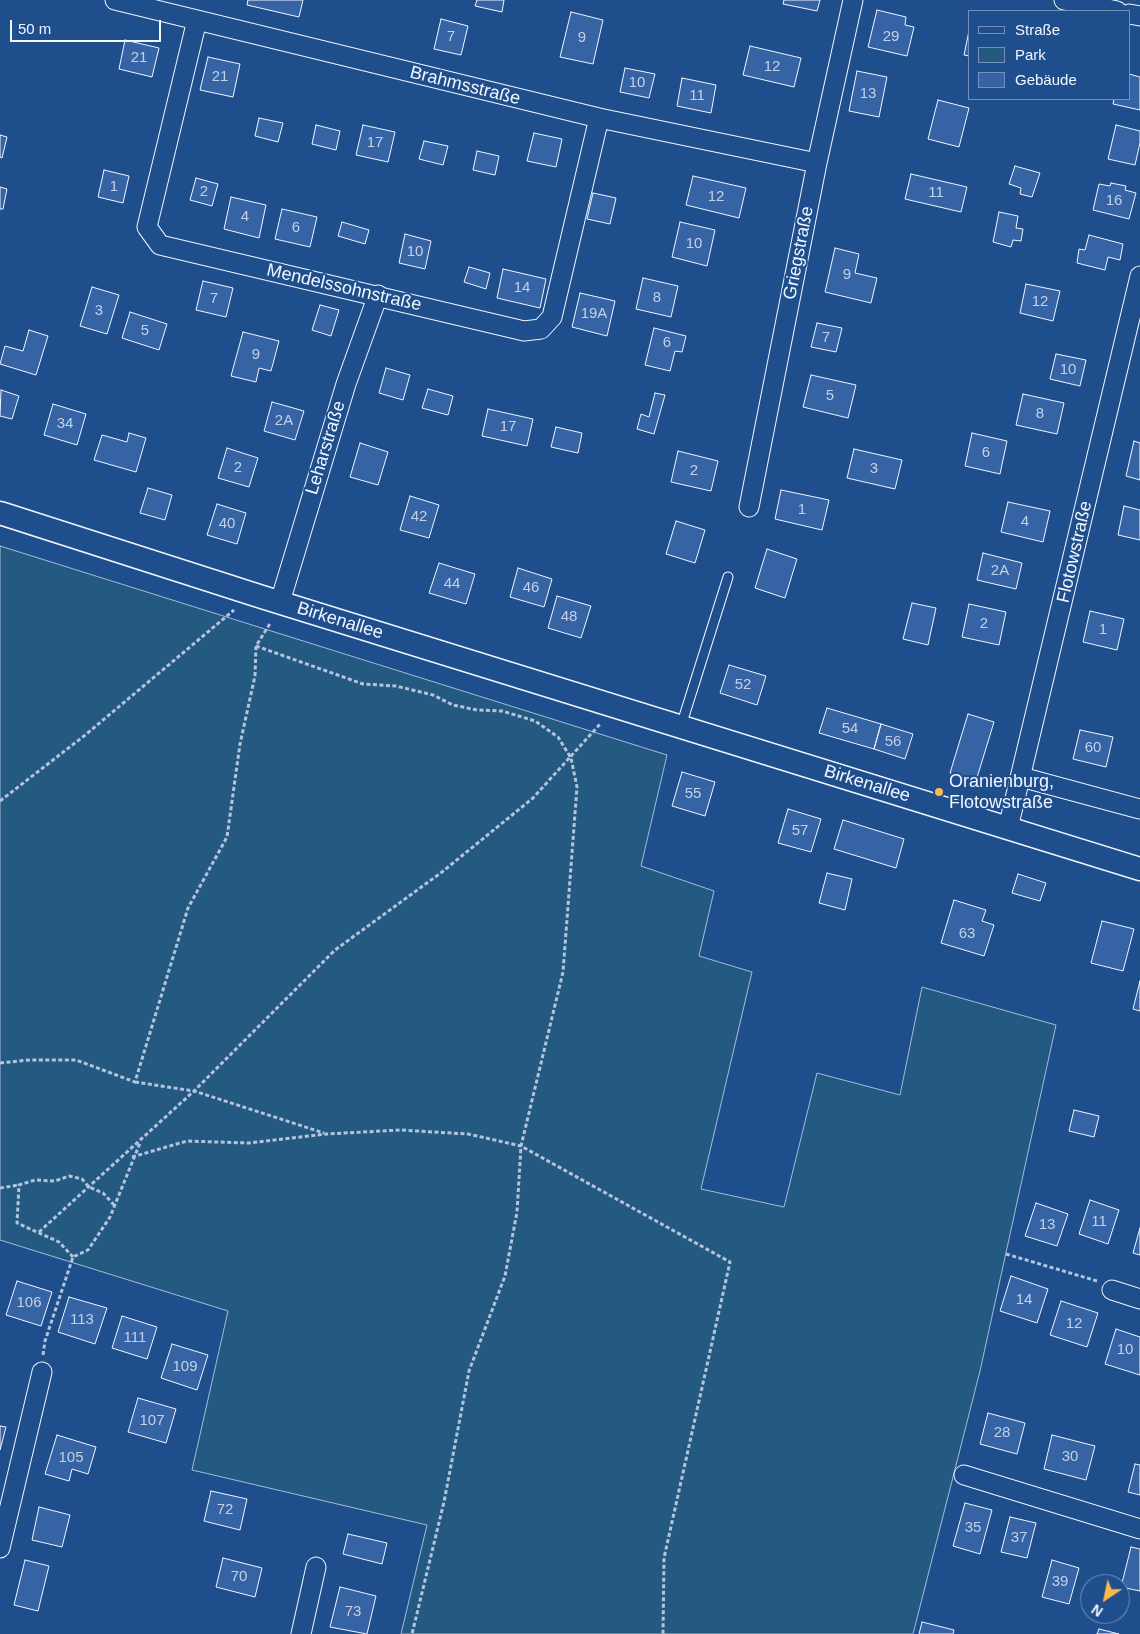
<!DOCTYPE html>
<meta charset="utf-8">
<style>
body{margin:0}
#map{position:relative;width:1140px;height:1634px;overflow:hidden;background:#1f4e8c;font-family:Arial,sans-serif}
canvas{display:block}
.legend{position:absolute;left:968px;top:10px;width:162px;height:90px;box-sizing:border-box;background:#1f4e8c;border:1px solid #7391ba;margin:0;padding:6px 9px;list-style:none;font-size:15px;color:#f2f6ff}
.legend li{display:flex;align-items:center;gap:10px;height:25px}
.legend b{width:25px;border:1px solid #7391ba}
.north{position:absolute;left:1080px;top:1574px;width:50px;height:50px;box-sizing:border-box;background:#1f4e8c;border:1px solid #7391ba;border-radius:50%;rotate:214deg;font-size:14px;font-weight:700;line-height:20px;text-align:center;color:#f2f6ff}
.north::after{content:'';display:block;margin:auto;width:18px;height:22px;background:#ffb74d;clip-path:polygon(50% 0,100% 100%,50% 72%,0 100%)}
.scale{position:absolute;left:10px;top:20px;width:151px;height:22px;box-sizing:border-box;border:2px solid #f2f6ff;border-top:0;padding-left:6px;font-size:15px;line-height:18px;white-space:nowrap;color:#f2f6ff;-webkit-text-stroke:4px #1f4e8c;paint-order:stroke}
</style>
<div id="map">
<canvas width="1140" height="1634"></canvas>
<ul class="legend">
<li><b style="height:6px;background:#1f4e8c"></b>Straße</li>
<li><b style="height:14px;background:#245a82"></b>Park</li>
<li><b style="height:14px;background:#3563a3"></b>Gebäude</li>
</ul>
<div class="north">N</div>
<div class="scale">50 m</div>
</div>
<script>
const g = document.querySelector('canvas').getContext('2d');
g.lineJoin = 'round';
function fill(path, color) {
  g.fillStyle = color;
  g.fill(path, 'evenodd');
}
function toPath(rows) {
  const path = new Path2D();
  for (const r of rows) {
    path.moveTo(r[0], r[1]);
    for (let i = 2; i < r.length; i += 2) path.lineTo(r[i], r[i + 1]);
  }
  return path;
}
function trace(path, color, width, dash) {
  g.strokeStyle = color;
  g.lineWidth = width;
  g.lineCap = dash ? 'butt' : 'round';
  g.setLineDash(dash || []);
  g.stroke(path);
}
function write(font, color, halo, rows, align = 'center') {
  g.font = font + ' Arial,sans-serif';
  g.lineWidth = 4;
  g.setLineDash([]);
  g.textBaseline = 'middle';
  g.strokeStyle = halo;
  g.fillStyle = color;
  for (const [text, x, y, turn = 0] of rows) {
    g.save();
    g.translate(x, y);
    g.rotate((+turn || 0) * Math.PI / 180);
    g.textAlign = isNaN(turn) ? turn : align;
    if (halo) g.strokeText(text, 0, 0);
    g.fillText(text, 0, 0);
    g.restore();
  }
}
const green = toPath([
 [0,546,667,755,641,866,714,891,699,956,752,972,701,1189,784,1207,817,1073,900,1095,922,987,1056,1025,980,1371,913,1634,401,1634,427,1525,192,1470,228,1311,0,1240,0,546]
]);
fill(green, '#245a82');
trace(green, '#a8bbd7', 1);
const building = toPath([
 [248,0,303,0,299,17,247,5,248,0],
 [477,0,504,0,502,12,475,6,477,0],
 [784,0,820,0,817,11,783,4,784,0],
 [877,10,906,17,905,25,914,27,907,56,868,47,877,10],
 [571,12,603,20,593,64,560,57,571,12],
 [441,19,468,26,461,55,434,49,441,19],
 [969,31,969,56,964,55,969,31],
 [125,40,159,48,152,77,119,69,125,40],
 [750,46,801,58,794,87,743,75,750,46],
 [208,57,240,64,233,97,200,90,208,57],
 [625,68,655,74,649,98,620,92,625,68],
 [857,71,887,77,879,117,849,111,857,71],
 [1129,74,1140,77,1140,110,1113,104,1114,99,1129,99,1129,74],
 [682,78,716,85,711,113,677,106,682,78],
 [938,100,969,108,959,147,928,139,938,100],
 [259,118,283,123,278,142,255,136,259,118],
 [316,125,340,131,336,150,312,144,316,125],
 [363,125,395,132,388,162,356,155,363,125],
 [1116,125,1140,131,1140,143,1135,165,1108,159,1116,125],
 [534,133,562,139,556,167,527,161,534,133],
 [0,135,7,137,2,158,0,157,0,135],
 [424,141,448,146,443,165,419,159,424,141],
 [477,151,499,156,495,175,473,170,477,151],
 [1015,166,1040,173,1032,197,1020,194,1021,188,1009,184,1015,166],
 [104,170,129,176,123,203,98,197,104,170],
 [911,174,967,187,961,212,905,199,911,174],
 [693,176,746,188,739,218,686,205,693,176],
 [196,178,218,184,212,206,190,200,196,178],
 [1111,183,1126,186,1125,190,1136,193,1129,219,1093,210,1099,184,1110,186,1111,183],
 [0,187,7,189,3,209,0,209,0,187],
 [593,193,616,198,610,224,587,219,593,193],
 [231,197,266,205,259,238,224,229,231,197],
 [282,209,317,217,310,247,275,239,282,209],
 [999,212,1018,216,1016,228,1023,229,1021,241,1013,240,1011,247,993,242,999,212],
 [342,222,369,230,365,244,338,236,342,222],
 [680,222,715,230,707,266,672,257,680,222],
 [405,234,431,241,425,269,399,263,405,234],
 [1089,235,1123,244,1120,260,1108,257,1105,270,1077,263,1079,249,1085,250,1089,235],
 [835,248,859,254,855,273,877,278,871,303,825,292,835,248],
 [469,267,490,273,486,289,464,282,469,267],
 [503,269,546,279,540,308,497,298,503,269],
 [643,278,678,286,671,317,636,309,643,278],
 [203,281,233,288,226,317,196,310,203,281],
 [1026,284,1060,291,1053,321,1020,313,1026,284],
 [92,287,119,295,107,334,80,326,92,287],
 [580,293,615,301,607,336,572,327,580,293],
 [320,305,339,310,331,336,312,330,320,305],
 [130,312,167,324,159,350,122,338,130,312],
 [817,323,842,328,836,352,811,347,817,323],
 [654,328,686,336,682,352,675,351,670,371,645,365,654,328],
 [29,330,48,336,36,375,0,364,5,346,23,351,29,330],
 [243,332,279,341,271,371,259,368,256,382,231,376,243,332],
 [1056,354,1086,360,1080,386,1050,379,1056,354],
 [386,368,410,375,403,400,379,393,386,368],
 [811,375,856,385,848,418,803,407,811,375],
 [428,389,453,396,448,415,422,408,428,389],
 [1,390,19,396,12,419,0,416,1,390],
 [655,393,665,395,654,434,637,429,641,414,649,417,655,393],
 [1023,394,1064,403,1057,434,1016,425,1023,394],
 [272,402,304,411,295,440,264,431,272,402],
 [53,404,86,414,77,445,44,435,53,404],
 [488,409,533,419,527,446,482,436,488,409],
 [556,427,582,433,578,453,551,447,556,427],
 [129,433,146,438,136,472,94,460,102,435,127,442,129,433],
 [972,433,1007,441,1000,474,965,466,972,433],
 [1134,441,1140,443,1140,480,1126,476,1134,441],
 [360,443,388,452,378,485,350,477,360,443],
 [227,448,258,458,249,487,218,478,227,448],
 [854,449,902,460,895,489,847,478,854,449],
 [678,451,718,461,711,491,671,482,678,451],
 [148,488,172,495,165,520,140,513,148,488],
 [781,490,829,500,822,530,775,519,781,490],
 [410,496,439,505,429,538,400,530,410,496],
 [1008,502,1050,511,1043,542,1001,532,1008,502],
 [217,504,246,513,237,544,207,535,217,504],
 [1124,506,1140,510,1140,540,1118,535,1124,506],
 [676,521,705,530,695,563,666,554,676,521],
 [767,549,797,559,785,598,755,588,767,549],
 [983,553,1022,563,1016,589,977,580,983,553],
 [439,563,475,574,466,604,429,593,439,563],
 [518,568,552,579,544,607,510,597,518,568],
 [557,596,591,606,581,638,548,628,557,596],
 [912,603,936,608,928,645,903,639,912,603],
 [969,604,1006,612,999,645,962,637,969,604],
 [1090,611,1124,619,1117,650,1083,642,1090,611],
 [729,665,766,676,757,705,720,693,729,665],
 [827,708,881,724,874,749,819,733,827,708],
 [968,714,994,722,976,781,950,773,968,714],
 [881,724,913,734,905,759,874,749,881,724],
 [1080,730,1113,737,1106,767,1073,759,1080,730],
 [682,772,715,782,705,816,672,806,682,772],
 [788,809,821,819,811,852,778,843,788,809],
 [843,820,904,839,896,868,834,849,843,820],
 [827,873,852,879,845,910,819,903,827,873],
 [1018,874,1046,883,1040,901,1012,893,1018,874],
 [954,900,986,910,982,921,994,925,984,956,941,943,954,900],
 [1102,921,1134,929,1123,971,1091,963,1102,921],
 [1140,981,1140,1011,1133,1009,1140,981],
 [1074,1110,1099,1116,1094,1137,1069,1131,1074,1110],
 [1090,1200,1119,1210,1108,1244,1079,1234,1090,1200],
 [1036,1203,1068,1214,1057,1246,1025,1236,1036,1203],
 [1140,1228,1140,1255,1133,1253,1140,1228],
 [1011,1276,1048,1289,1037,1323,1000,1311,1011,1276],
 [17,1281,52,1292,41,1326,6,1315,17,1281],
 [69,1297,107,1308,95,1344,58,1332,69,1297],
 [1061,1301,1098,1313,1087,1347,1050,1335,1061,1301],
 [122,1316,157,1327,147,1359,112,1348,122,1316],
 [1116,1329,1140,1337,1140,1375,1105,1364,1116,1329],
 [172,1344,208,1355,197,1390,161,1378,172,1344],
 [138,1398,176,1409,166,1443,128,1432,138,1398],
 [988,1413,1025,1423,1017,1454,980,1444,988,1413],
 [0,1426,6,1427,0,1450,0,1426],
 [57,1435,96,1447,88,1474,72,1469,69,1481,45,1474,57,1435],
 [1052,1435,1095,1446,1086,1480,1044,1469,1052,1435],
 [1135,1464,1140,1465,1140,1495,1128,1492,1135,1464],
 [211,1491,247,1499,240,1530,204,1521,211,1491],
 [965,1503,992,1510,980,1554,953,1546,965,1503],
 [39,1507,70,1515,62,1547,32,1540,39,1507],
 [1010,1517,1036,1523,1027,1558,1001,1552,1010,1517],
 [348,1534,387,1543,382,1564,343,1554,348,1534],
 [1131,1547,1140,1549,1140,1591,1121,1587,1131,1547],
 [223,1558,262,1568,255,1597,216,1587,223,1558],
 [25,1560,49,1566,38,1611,14,1605,25,1560],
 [1052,1560,1079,1568,1069,1604,1042,1597,1052,1560],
 [340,1587,376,1596,367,1634,330,1627,340,1587],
 [922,1622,954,1630,953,1634,919,1634,922,1622],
 [1099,1629,1119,1634,1097,1634,1099,1629]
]);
fill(building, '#3563a3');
trace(building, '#f2f6ff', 1);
const service = toPath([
 [681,726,728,577]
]);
const minor = toPath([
 [115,0,599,118,817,163],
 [1064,0,1117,11],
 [1129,14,1140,16],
 [197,20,147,227,160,245,524,331,541,329,552,317,599,118],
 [749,507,817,163,853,0],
 [280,602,346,384,378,295],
 [1021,777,1140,809],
 [1008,828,1140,276],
 [1112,1290,1140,1299],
 [964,1475,1140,1529],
 [0,1548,42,1372],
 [301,1634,316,1567]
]);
const tertiary = toPath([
 [0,513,262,597,1140,869]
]);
trace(service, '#f2f6ff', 11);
trace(minor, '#f2f6ff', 21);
trace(tertiary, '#f2f6ff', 25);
trace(toPath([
 [256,646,363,684,396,686,433,695,453,705,477,710,502,711,535,721,558,737,571,758,577,787,563,972,521,1146,517,1212,505,1276,469,1371,444,1502,412,1634],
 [0,801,84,736,234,610],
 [0,1063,29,1060,76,1060,135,1082,188,908,227,837,240,744,255,676,256,646,271,622],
 [135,1082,194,1091,324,1133],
 [132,1157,187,1141,249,1143,327,1134,400,1130,468,1134,521,1146,730,1262,664,1558,663,1634],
 [0,1188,19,1185],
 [39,1232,194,1091,335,950,442,872,533,798,601,723],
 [1006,1254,1097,1281],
 [73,1257,59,1242,17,1223,19,1185,35,1180,55,1181,69,1176,82,1179,89,1187,103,1193,115,1206],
 [43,1355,45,1341,73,1257,88,1250,110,1217,140,1143]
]), '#b3c4dc', 3, [4, 2.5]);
trace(service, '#1f4e8c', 9);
trace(minor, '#1f4e8c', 19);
trace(tertiary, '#1f4e8c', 22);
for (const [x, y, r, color] of [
 [939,792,5,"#ffb74d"]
]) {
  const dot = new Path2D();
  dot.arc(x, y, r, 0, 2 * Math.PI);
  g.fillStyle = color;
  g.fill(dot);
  trace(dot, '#1f4e8c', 2);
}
write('15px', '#c3d1e8', null, [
 ["7",451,37],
 ["29",891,37],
 ["9",582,38],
 ["21",139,58],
 ["12",772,67],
 ["21",220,77],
 ["10",637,83],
 ["13",868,94],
 ["11",697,96],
 ["17",375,143],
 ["1",114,187],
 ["2",204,192],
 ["11",936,193],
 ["12",716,197],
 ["16",1114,201],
 ["4",245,217],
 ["6",296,228],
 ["10",694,244],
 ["10",415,252],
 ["9",847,275],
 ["14",522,288],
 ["8",657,298],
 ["7",214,299],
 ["12",1040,302],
 ["3",99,311],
 ["19A",594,314],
 ["5",145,331],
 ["7",826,338],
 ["6",667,343],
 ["9",256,355],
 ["10",1068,370],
 ["5",830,396],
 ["8",1040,414],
 ["2A",284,421],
 ["34",65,424],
 ["17",508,427],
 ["6",986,453],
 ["2",238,468],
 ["3",874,469],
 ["2",694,471],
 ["1",802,510],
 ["42",419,517],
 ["4",1025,522],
 ["40",227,524],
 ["2A",1000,571],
 ["44",452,584],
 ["46",531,588],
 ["48",569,617],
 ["2",984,624],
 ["1",1103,630],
 ["52",743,685],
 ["54",850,729],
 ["56",893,742],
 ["60",1093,748],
 ["55",693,794],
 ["57",800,831],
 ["63",967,934],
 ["11",1099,1222],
 ["13",1047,1225],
 ["14",1024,1300],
 ["106",29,1303],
 ["113",82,1320],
 ["12",1074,1324],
 ["111",135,1338],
 ["10",1125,1350],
 ["109",185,1367],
 ["107",152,1421],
 ["28",1002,1433],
 ["30",1070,1457],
 ["105",71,1458],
 ["72",225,1510],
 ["35",973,1528],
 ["37",1019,1538],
 ["70",239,1577],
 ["39",1060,1582],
 ["73",353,1612]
]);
write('18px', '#f2f6ff', '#1f4e8c', [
 ["Brahmsstraße",465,86,14],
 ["Griegstraße",799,253,-79],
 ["Mendelssohnstraße",344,288,13],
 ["Leharstraße",326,448,-73],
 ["Flotowstraße",1075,552,-77],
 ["Birkenallee",340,621,17],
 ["Birkenallee",867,784,17]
]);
write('18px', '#f2f6ff', '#1f4e8c', [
 ["Oranienburg,",949,782],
 ["Flotowstraße",949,803]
], 'left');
</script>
